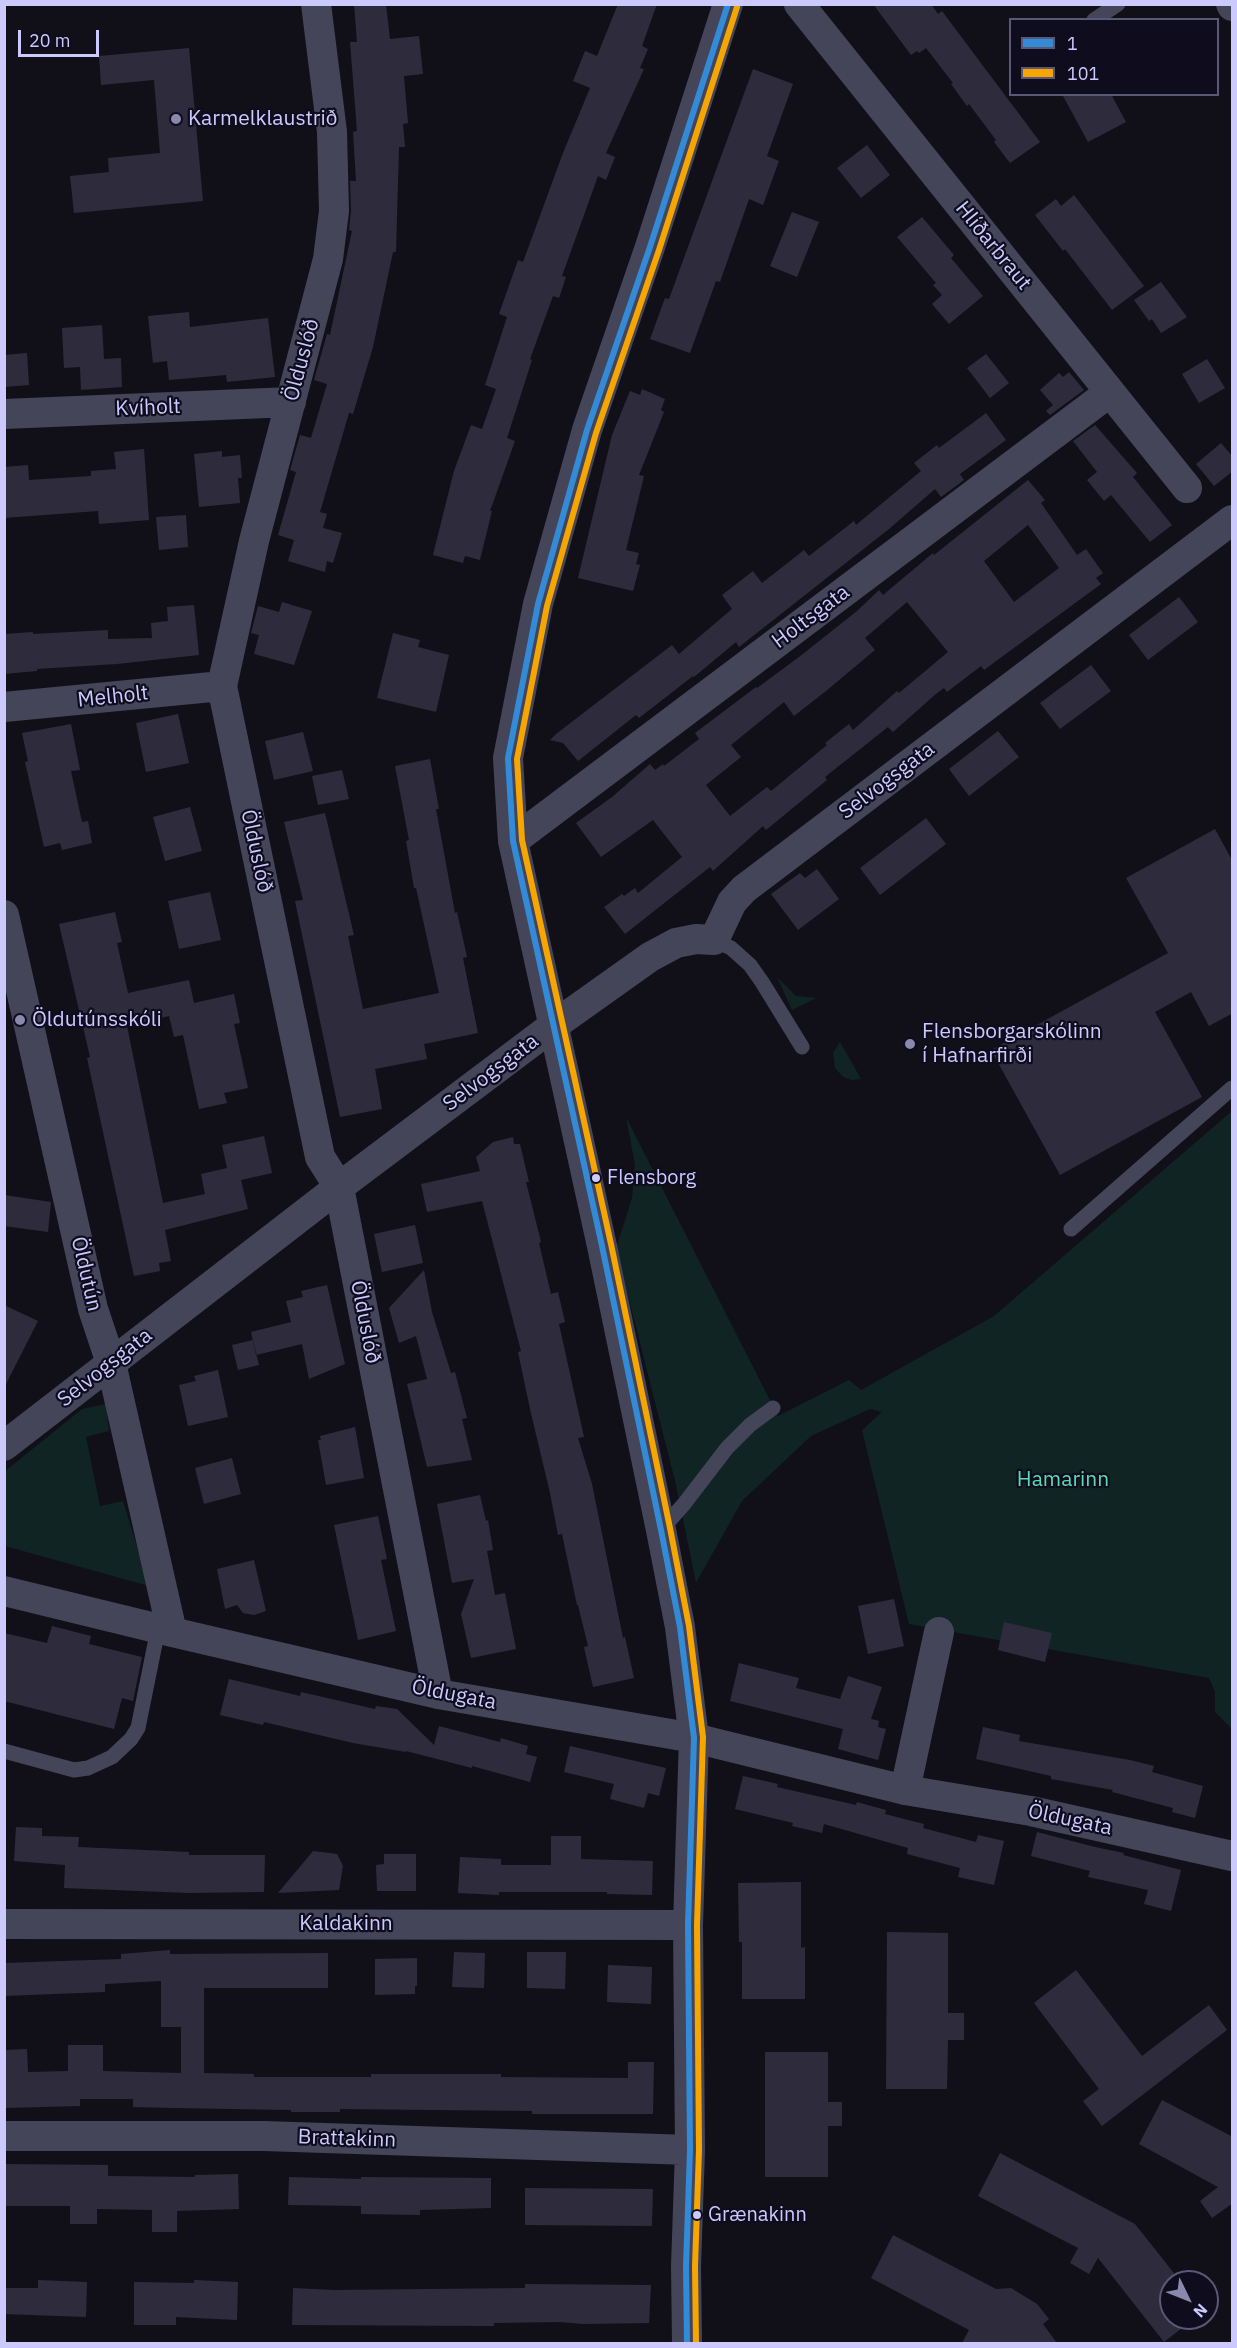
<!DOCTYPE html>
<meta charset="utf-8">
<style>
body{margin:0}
#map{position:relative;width:1237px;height:2348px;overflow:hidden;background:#111019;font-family:"IBM Plex Sans",sans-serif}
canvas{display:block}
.frame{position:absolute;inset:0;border:6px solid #ccc9fe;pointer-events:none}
.legend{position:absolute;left:1009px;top:18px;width:210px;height:78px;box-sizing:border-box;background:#0e0c1d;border:2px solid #5a5877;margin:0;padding:8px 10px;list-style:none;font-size:18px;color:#ccc9fe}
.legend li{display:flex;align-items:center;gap:12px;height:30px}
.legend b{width:30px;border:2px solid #5a5877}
.north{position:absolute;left:1159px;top:2270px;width:60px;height:60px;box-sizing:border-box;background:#0e0c1d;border:2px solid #5a5877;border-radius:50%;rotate:133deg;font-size:16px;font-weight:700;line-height:24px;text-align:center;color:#ccc9fe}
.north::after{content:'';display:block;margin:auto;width:21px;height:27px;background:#8b88ae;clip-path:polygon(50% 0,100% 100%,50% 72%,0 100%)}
.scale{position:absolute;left:18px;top:30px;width:81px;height:27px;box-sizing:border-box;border:3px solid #ccc9fe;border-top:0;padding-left:8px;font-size:18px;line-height:21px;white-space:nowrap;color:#ccc9fe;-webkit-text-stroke:4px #0e0c1d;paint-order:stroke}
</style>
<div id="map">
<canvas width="1237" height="2348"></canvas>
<div class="frame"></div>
<ul class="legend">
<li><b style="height:8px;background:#338bd7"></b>1</li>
<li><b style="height:8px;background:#f7a600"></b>101</li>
</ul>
<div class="north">N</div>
<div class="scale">20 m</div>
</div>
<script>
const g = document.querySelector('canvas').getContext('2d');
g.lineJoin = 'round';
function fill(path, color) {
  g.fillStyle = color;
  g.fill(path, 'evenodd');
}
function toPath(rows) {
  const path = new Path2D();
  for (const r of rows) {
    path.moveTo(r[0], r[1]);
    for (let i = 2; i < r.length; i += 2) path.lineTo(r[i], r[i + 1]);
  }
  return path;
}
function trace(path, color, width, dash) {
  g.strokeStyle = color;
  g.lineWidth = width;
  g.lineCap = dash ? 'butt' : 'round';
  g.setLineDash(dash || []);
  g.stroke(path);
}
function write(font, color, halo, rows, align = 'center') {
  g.font = font + ' "IBM Plex Sans",sans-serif';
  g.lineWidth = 4.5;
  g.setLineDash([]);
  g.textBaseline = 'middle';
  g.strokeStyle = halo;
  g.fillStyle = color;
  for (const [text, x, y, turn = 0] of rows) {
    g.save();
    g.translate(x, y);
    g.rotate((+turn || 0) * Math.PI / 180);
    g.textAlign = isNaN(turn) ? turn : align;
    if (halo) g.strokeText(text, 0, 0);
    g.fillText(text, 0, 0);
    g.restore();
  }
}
fill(toPath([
 [777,977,796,996,816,998,792,1010],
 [840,1042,851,1061,861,1079,852,1080,843,1077,835,1068,833,1053],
 [1232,1111,1232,1729,1215,1712,1215,1692,1209,1678,909,1624,862,1430,882,1412,870,1409,811,1436,742,1501,696,1583,676,1485,616,1248,632,1198,635,1165,626,1117,778,1416,849,1380,861,1390,994,1316],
 [106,1404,109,1431,86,1437,100,1506,123,1501,149,1586,5,1546,4,1472,82,1409]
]), '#0f2423');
fill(toPath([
 [354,4,386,4,390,39,419,36,423,74,404,76,408,123,403,124,405,147,399,147,396,252,393,252,373,347,353,414,349,413,320,512,327,514,323,528,342,533,333,563,327,561,325,572,288,561,294,540,278,535,296,472,290,470,300,435,311,438,327,384,314,380,327,334,330,335,352,231,349,230,351,211,350,181,356,181,353,132,357,131,350,42,357,42],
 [618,4,657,4,642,46,648,49,640,68,644,69,606,153,615,157,606,180,598,176,562,276,566,277,559,298,553,296,530,359,532,360,507,438,515,441,490,511,492,511,480,560,465,556,463,563,433,555,454,471,471,425,482,429,496,389,485,385,507,317,499,314,518,260,523,262,563,153,590,88,573,81,585,51,597,56],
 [873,4,931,4,938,14,942,11,1040,142,1010,163,994,142,996,140,969,104,967,106,951,84,953,83,926,48,919,53,917,51,911,55],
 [189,48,203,201,74,213,70,176,109,172,108,158,160,153,154,80,101,85,99,56],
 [753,69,793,84,767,156,779,161,763,205,749,199,720,282,716,281,690,353,650,339,665,298,669,299],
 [1062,94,1111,94,1126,122,1088,142],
 [867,145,890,175,861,198,837,168],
 [1074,195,1144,286,1112,310,1065,249,1063,251,1035,215,1056,199,1061,206],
 [792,212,819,222,797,277,770,266],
 [922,217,954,255,951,258,983,296,949,324,932,304,942,295,933,285,936,283,897,237],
 [1161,282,1187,317,1161,333,1152,319,1149,321,1134,300],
 [189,312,190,327,268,318,275,377,227,382,226,375,169,380,167,361,153,363,148,316],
 [102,325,104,359,121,358,122,387,81,390,80,367,64,368,62,328],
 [27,353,29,385,4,387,4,355],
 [986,354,1009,383,990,398,967,368],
 [1207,359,1225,388,1199,403,1182,374],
 [1069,372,1084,390,1050,415,1046,411,1053,405,1040,390,1059,373,1063,377],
 [642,389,665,399,661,410,664,412,639,475,644,476,626,550,639,553,636,564,640,565,633,591,578,578,612,435,630,391,640,395],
 [986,413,1006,440,960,474,964,480,941,497,935,489,889,529,739,647,736,642,694,677,693,676,639,718,636,715,578,761,563,743,550,740,556,734,672,645,679,654,732,609,722,595,753,571,762,583,804,550,809,556,854,521,856,525,921,471,914,463,937,445,939,448],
 [1095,425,1137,473,1133,477,1172,525,1150,542,1111,495,1104,501,1087,480,1097,472,1073,441],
 [1221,443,1233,457,1233,471,1214,486,1196,464],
 [144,449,149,520,99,524,98,511,4,518,4,467,28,465,29,480,91,476,91,471,116,469,114,452],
 [222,451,222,457,240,455,242,478,238,478,240,503,199,507,194,454],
 [1028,480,1045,500,1041,503,1077,555,1086,549,1103,573,1096,578,1101,584,984,670,981,666,947,692,944,688,937,693,893,732,888,727,825,777,827,780,766,830,763,826,713,871,710,867,625,934,604,907,622,894,624,896,635,888,638,893,682,857,653,820,601,857,576,823,612,797,650,764,655,770,663,764,664,766,699,739,695,733,756,687,757,688,799,657,857,611,879,590,883,595,933,553,934,555],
 [1028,525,1059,568,1014,602,984,561],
 [907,602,948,652,899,693,897,691,853,730,849,724,825,743,827,745,771,791,767,787,730,816,706,785,741,757,731,745,784,702,794,716,826,691,875,650,865,638],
 [186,515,188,547,159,550,156,517],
 [1179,597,1198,622,1148,660,1129,635],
 [282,602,312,611,294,665,254,654,259,635,251,633,258,606,279,612],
 [194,605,199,655,117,664,37,669,37,671,4,674,4,634,33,632,33,634,108,630,108,639,152,638,151,623,168,621,167,607],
 [393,633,420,640,418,647,449,655,436,712,377,698],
 [1091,665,1111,691,1060,729,1040,703],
 [178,714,189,763,146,772,136,723],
 [71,724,80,770,71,771,82,822,88,821,92,843,62,850,60,843,44,847,25,762,28,761,22,733],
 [998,731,1019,757,969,796,949,769],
 [303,732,313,771,274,780,265,741],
 [430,759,439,809,436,809,455,913,457,912,467,957,463,958,478,1033,424,1044,427,1059,375,1069,382,1109,340,1117,295,901,303,900,284,822,325,813,354,935,348,936,363,1009,439,993,416,888,414,888,406,841,409,840,395,766],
 [342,770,349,799,318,805,312,776],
 [190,807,202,851,165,861,153,817],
 [926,818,946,844,880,895,860,868],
 [1215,829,1233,862,1233,1013,1209,1026,1191,992,1155,1012,1202,1097,1060,1175,991,1050,1168,953,1126,878],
 [817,869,839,899,798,930,771,894,800,873,805,878],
 [210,892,221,940,179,949,168,901],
 [115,912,122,942,117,943,128,993,189,980,194,1003,234,994,240,1023,234,1024,248,1088,224,1093,227,1103,199,1109,183,1035,174,1037,169,1016,127,1026,163,1203,205,1194,201,1174,227,1168,222,1145,264,1136,272,1173,241,1180,248,1209,165,1230,171,1261,159,1263,160,1271,134,1276,87,1058,90,1057,59,924],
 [513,1137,514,1144,520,1144,529,1182,526,1182,541,1242,539,1243,551,1294,558,1292,565,1322,559,1324,584,1437,578,1438,592,1484,623,1638,625,1637,634,1678,593,1687,584,1647,588,1646,578,1605,577,1605,562,1534,558,1535,550,1493,530,1409,518,1352,521,1351,482,1201,427,1212,421,1184,480,1171,476,1157,493,1142],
 [4,1195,51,1202,48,1232,4,1226],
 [415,1225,423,1263,382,1272,374,1234],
 [424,1270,432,1312,451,1373,455,1372,467,1418,462,1419,472,1460,427,1467,407,1384,427,1379,416,1336,399,1343,389,1308],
 [327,1285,345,1364,309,1379,302,1344,256,1355,251,1332,291,1322,286,1301,303,1297,301,1291],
 [4,1305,38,1321,4,1388],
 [253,1340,259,1365,238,1370,232,1345],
 [218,1370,228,1417,188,1426,179,1385,196,1381,194,1376],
 [355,1427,364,1478,326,1485,318,1440,321,1440,320,1436],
 [232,1458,241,1494,204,1504,195,1468],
 [480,1495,486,1521,488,1520,493,1550,487,1551,495,1595,505,1593,516,1649,471,1658,461,1614,474,1579,452,1583,437,1504],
 [378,1516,387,1559,381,1560,396,1631,358,1640,334,1525],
 [254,1560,266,1611,254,1615,243,1613,237,1605,225,1609,217,1569],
 [894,1599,904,1646,868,1654,858,1606],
 [1004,1622,1052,1633,1045,1662,998,1650],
 [52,1626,91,1636,89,1644,142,1657,133,1701,122,1698,114,1729,4,1701,4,1633,47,1643],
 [739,1663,799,1678,796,1688,840,1699,848,1676,882,1687,871,1719,879,1721,878,1727,886,1729,878,1760,838,1749,843,1729,730,1701],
 [229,1679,300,1696,301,1692,375,1709,376,1706,397,1709,434,1745,439,1726,500,1742,501,1738,528,1746,526,1754,537,1757,530,1782,472,1766,472,1768,406,1751,406,1752,353,1743,264,1722,263,1725,220,1715],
 [983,1727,1020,1735,1019,1741,1130,1760,1154,1766,1152,1772,1203,1786,1195,1818,1172,1812,1173,1808,1112,1792,1113,1790,1051,1779,1051,1776,976,1759],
 [570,1746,666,1768,659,1796,648,1793,644,1808,610,1799,614,1784,564,1772],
 [743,1776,778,1784,777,1787,856,1805,857,1802,886,1810,885,1814,924,1824,923,1828,976,1842,978,1835,1004,1841,994,1885,958,1877,960,1868,907,1854,908,1848,824,1824,822,1833,792,1826,793,1823,735,1809],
 [16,1827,42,1828,42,1836,79,1837,78,1847,189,1852,189,1855,265,1855,264,1892,188,1893,64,1888,65,1865,14,1861],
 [1037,1832,1095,1847,1124,1853,1123,1855,1181,1870,1171,1911,1144,1904,1148,1890,1088,1877,1090,1871,1031,1856],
 [551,1836,581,1836,581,1859,653,1861,652,1895,607,1894,607,1892,499,1892,499,1895,458,1893,460,1857,501,1859,501,1865,551,1865],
 [313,1851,337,1854,343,1866,339,1890,278,1893],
 [384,1854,416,1854,416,1891,377,1891,376,1865,384,1864],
 [801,1882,801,1948,805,1947,805,1999,742,1999,742,1942,739,1942,738,1883],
 [887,1932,948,1933,948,2013,964,2013,964,2040,948,2040,947,2089,886,2089],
 [170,1950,170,1954,328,1953,328,1988,204,1988,204,2073,254,2074,254,2077,371,2077,371,2074,501,2074,501,2077,628,2078,628,2062,654,2062,653,2114,532,2114,532,2111,340,2109,340,2112,291,2112,291,2110,174,2108,133,2107,133,2099,80,2099,80,2106,4,2108,4,2050,27,2049,28,2072,68,2071,68,2045,103,2045,103,2071,181,2073,181,2027,161,2027,161,1981,105,1984,105,1992,4,1996,4,1963,121,1959,121,1954],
 [454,1952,485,1953,484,1988,452,1987],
 [527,1952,566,1952,565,1989,527,1988],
 [417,1958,417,1986,415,1986,415,1994,375,1995,375,1959],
 [608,1965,652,1967,651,2004,607,2002],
 [1076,1970,1142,2056,1209,2005,1227,2030,1102,2126,1083,2101,1099,2089,1034,2003],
 [765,2052,828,2052,828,2102,842,2102,842,2126,828,2126,828,2177,765,2177],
 [1162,2100,1233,2137,1233,2203,1212,2218,1200,2201,1218,2187,1139,2144],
 [1000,2153,1135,2224,1181,2282,1171,2282,1171,2318,1195,2318,1164,2342,1098,2258,1089,2274,1070,2263,1078,2248,978,2196],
 [4,2164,108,2165,108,2176,195,2177,195,2175,238,2174,239,2209,177,2211,177,2232,152,2232,152,2210,97,2209,97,2224,70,2224,70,2206,4,2206],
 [289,2177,361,2179,361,2177,491,2178,491,2208,420,2210,420,2215,361,2214,361,2206,288,2205],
 [525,2188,653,2189,652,2226,525,2225],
 [893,2235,996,2289,1011,2288,1037,2304,1049,2319,1043,2324,1057,2343,962,2343,969,2330,871,2278],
 [38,2280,87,2282,86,2317,4,2314,4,2288,38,2288],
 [194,2280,238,2282,237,2320,176,2317,176,2325,134,2325,134,2282,194,2283],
 [525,2284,651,2285,649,2323,583,2324,559,2322,494,2323,494,2326,292,2325,293,2288,334,2290,525,2288]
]), '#2e2c3c');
trace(toPath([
 [1094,20,1118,4],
 [714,940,731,948,750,965,762,982,802,1047],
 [1071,1229,1232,1088],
 [661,1530,684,1504,727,1448,750,1425,773,1408],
 [4,1751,74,1770,88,1768,112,1757,131,1739,138,1728,158,1629]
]), '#45455a', 15);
trace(toPath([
 [316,4,332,132,334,211,328,259,254,541,222,686,320,1157,339,1187,438,1694],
 [799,4,1187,488],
 [1231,4,1232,6],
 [4,414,291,402],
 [4,707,222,686],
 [513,841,1110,392],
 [4,915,93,1309,111,1363,172,1632],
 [4,1446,339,1187,553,1026,650,957,676,943,696,939,714,940,732,902,744,889,1232,520],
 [4,1591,172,1632,438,1694,694,1738,905,1790,1031,1811,1232,1856],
 [905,1790,939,1632],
 [4,1924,688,1925],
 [4,2136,264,2136,690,2150],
 [687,2344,686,2266,690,2150,688,1925,694,1738,680,1627,661,1530,602,1246,513,841,508,758,538,604,587,430,650,247,728,4]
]), '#45455a', 30);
trace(toPath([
 [687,2344,686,2266,690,2150,688,1925,694,1738,680,1627,661,1530,602,1246,513,841,508,758,538,604,587,430,650,247,728,4]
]), '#338bd7', 6);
trace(toPath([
 [696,2344,695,2266,699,2150,697,1925,703,1737,689,1626,670,1528,611,1244,522,840,517,759,547,606,596,433,659,250,737,7]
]), '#f7a600', 6);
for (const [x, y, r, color] of [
 [176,119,6,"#8b88ae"],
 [20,1020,6,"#8b88ae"],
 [910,1044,6,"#8b88ae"],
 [596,1178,5,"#ccc9fe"],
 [697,2215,5,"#ccc9fe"]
]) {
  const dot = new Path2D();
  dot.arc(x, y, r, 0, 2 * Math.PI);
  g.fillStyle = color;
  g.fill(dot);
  trace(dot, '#0e0c1d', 2);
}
write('20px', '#ccc9fe', '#0e0c1d', [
 ["Flensborg",607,1178],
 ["Grænakinn",708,2215]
], 'left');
write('21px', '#ccc9fe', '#0e0c1d', [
 ["Karmelklaustrið",188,119],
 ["Öldutúnsskóli",32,1020],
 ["Flensborgarskólinn",922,1032],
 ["í Hafnarfirði",922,1056]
], 'left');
write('21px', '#ccc9fe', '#0e0c1d', [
 ["Hlíðarbraut",993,246,51],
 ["Ölduslóð",302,360,-75],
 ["Kvíholt",148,408,-2],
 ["Holtsgata",811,617,-37],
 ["Melholt",113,697,-6],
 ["Selvogsgata",887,781,-37],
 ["Ölduslóð",256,851,78],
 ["Selvogsgata",491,1073,-37],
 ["Öldutún",86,1274,77],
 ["Ölduslóð",365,1322,79],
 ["Selvogsgata",105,1368,-38],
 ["Öldugata",454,1695,11],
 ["Öldugata",1070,1820,12],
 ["Kaldakinn",346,1924],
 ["Brattakinn",347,2139,2]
]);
write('21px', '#57dcb3', '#0e0c1d', [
 ["Hamarinn",1063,1480]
]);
</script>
